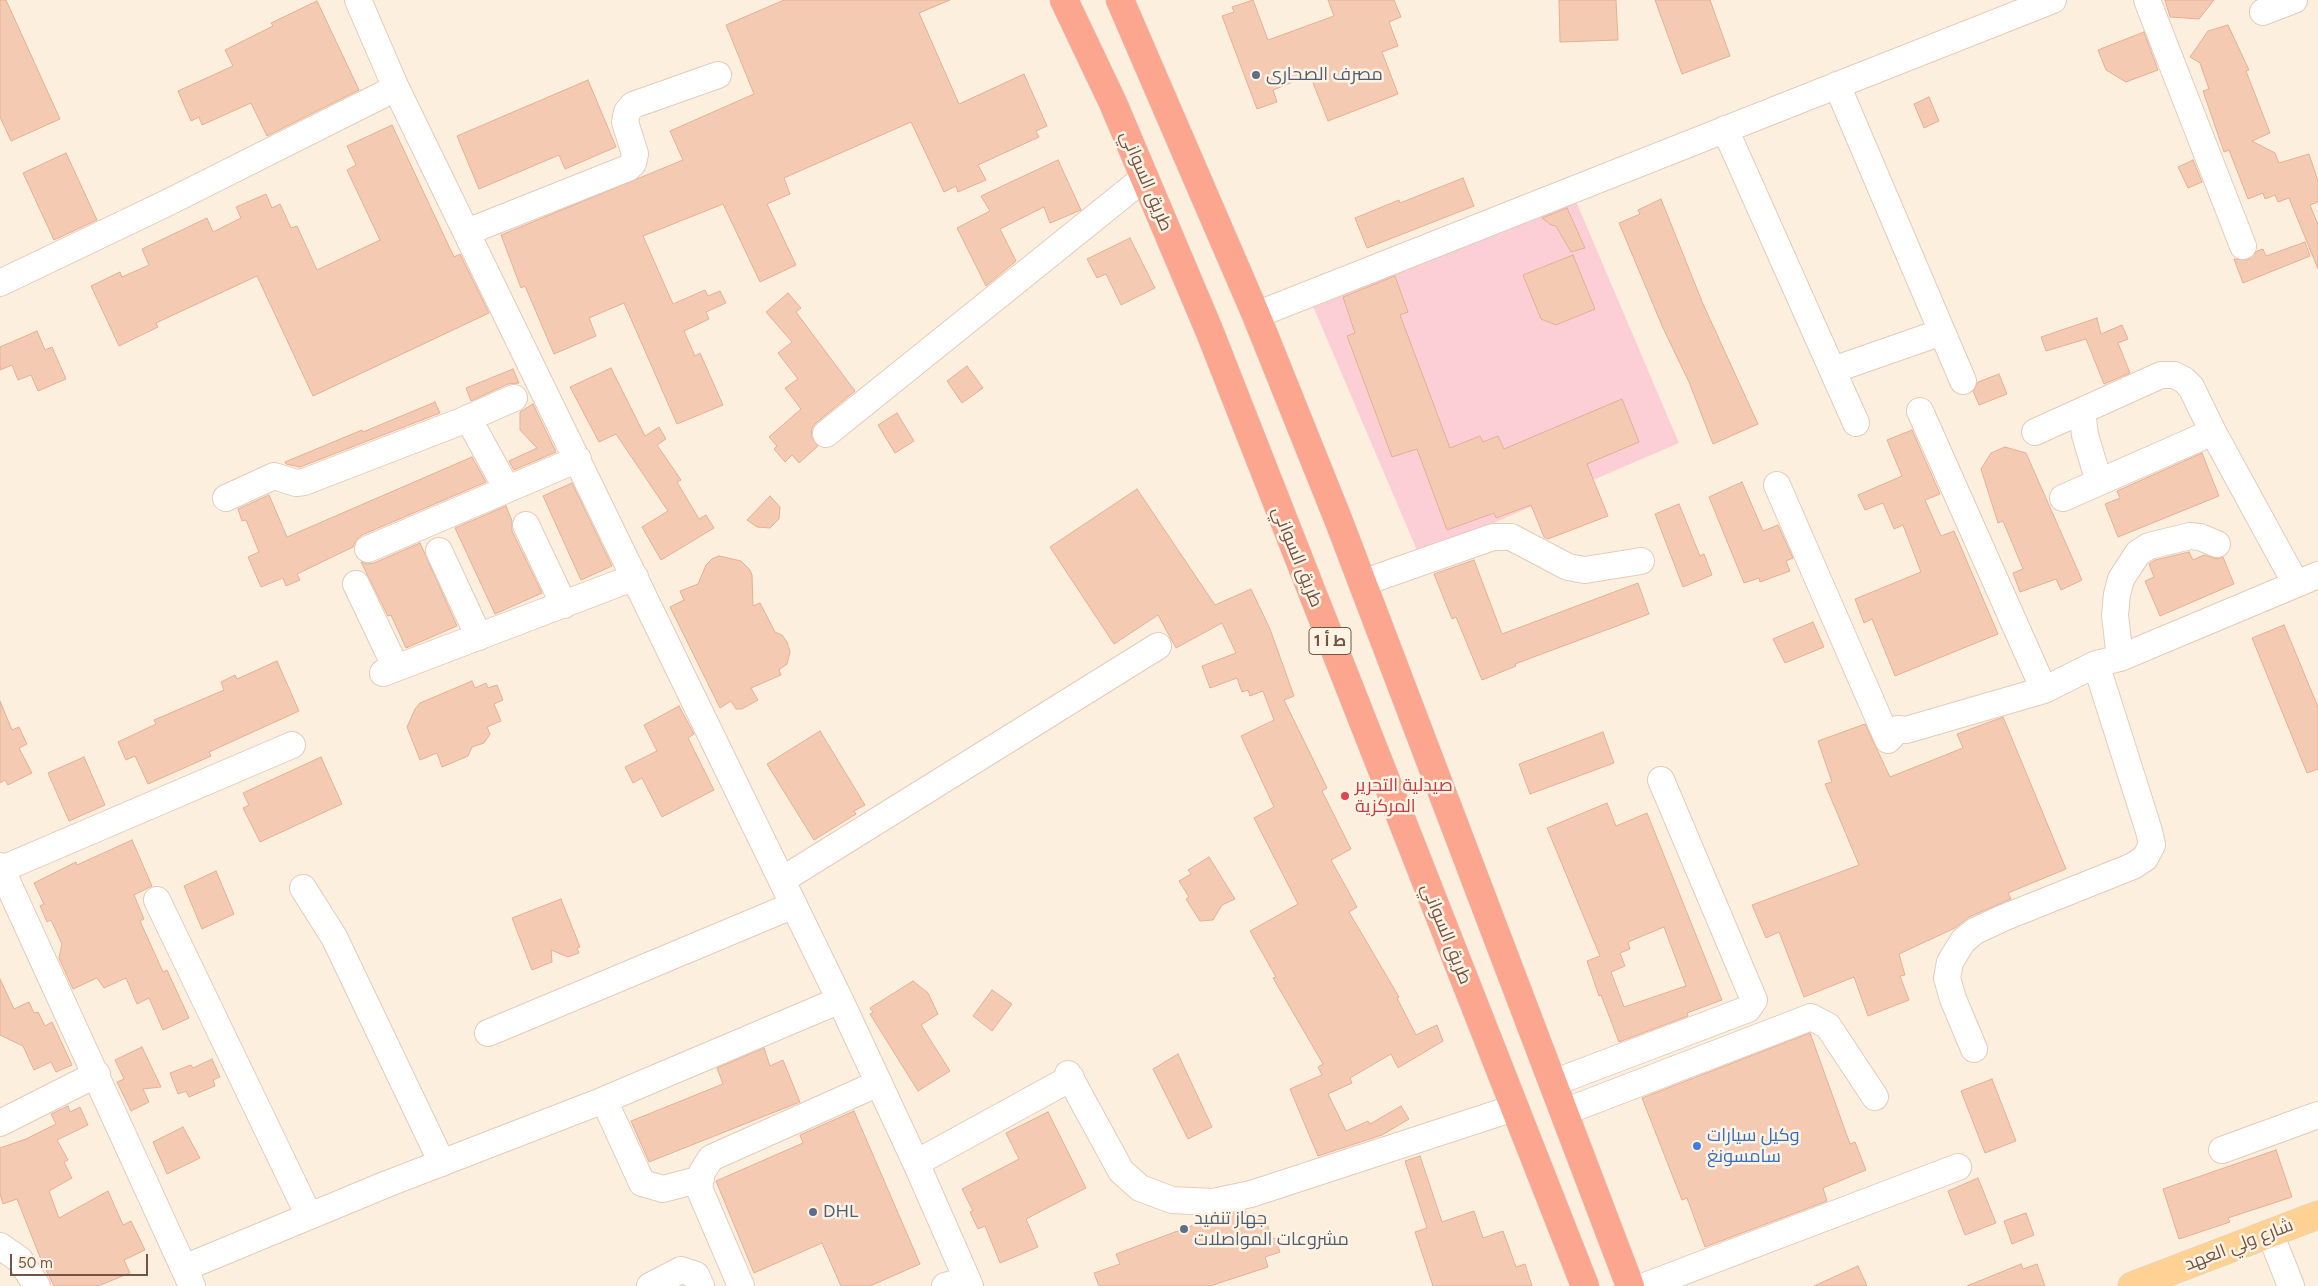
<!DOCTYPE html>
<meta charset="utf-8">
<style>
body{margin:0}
#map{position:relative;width:2318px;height:1286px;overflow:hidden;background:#fdefdd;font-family:Figtree,sans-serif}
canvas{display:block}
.scale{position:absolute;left:10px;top:1254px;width:138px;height:22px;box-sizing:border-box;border:2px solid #735345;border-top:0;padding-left:6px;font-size:15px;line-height:18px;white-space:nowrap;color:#735345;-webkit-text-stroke:4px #fff3e4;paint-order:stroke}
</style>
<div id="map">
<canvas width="2318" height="1286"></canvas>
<div class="scale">50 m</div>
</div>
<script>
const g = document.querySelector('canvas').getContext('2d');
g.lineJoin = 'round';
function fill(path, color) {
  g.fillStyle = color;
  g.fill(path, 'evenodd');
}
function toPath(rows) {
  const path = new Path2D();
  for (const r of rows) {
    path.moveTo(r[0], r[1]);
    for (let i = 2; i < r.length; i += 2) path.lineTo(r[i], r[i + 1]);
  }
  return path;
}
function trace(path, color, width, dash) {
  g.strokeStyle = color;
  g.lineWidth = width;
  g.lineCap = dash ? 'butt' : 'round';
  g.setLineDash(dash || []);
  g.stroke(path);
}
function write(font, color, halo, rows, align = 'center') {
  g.font = font + ' Figtree,Cairo,sans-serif';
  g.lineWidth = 5;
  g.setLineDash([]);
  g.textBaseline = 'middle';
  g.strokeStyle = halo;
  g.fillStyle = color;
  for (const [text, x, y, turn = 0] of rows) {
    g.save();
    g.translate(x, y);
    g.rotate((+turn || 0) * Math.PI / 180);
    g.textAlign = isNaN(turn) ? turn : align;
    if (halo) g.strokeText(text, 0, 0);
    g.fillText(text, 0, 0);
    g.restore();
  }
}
fill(toPath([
 [1572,192,1679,443,1419,555,1312,304]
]), '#fccfd7');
const building = toPath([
 [0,0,6,0,60,119,11,141,0,117,0,0],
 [784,0,950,0,919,13,959,104,1024,74,1047,126,1036,131,1039,137,978,165,986,180,958,192,956,186,944,192,911,122,784,178,790,194,767,204,796,265,760,282,723,204,643,236,673,304,705,290,708,296,720,291,726,303,706,312,709,319,684,331,695,356,700,353,723,405,677,424,624,303,589,318,596,336,554,354,525,286,521,288,501,235,683,160,670,131,754,94,726,25,784,0],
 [1253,0,1268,40,1334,16,1328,0,1394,0,1401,17,1389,22,1398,46,1382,52,1398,94,1328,121,1310,75,1273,90,1277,102,1257,109,1222,16,1234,12,1232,7,1253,0],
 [1559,0,1616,0,1618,40,1560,42,1559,0],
 [1655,0,1710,0,1730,56,1682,74,1655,0],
 [2165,0,2214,0,2199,19,2170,17,2165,0],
 [317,1,359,90,267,136,251,103,202,125,199,117,191,121,178,91,233,66,225,50,273,26,271,23,317,1],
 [2228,25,2249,70,2246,71,2270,133,2252,141,2275,153,2279,163,2309,154,2318,181,2318,202,2310,205,2318,225,2318,269,2289,198,2278,202,2275,195,2265,199,2263,193,2248,199,2229,150,2224,152,2203,91,2209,89,2200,63,2190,57,2208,31,2228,25],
 [2144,32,2158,70,2126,82,2106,70,2098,50,2144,32],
 [588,80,616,147,565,169,559,155,479,189,457,136,588,80],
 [1929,97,1939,121,1924,128,1914,104,1929,97],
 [392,125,454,257,460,254,489,313,313,396,257,276,156,323,158,327,119,346,91,286,120,272,122,277,149,265,142,249,207,218,213,232,241,218,236,207,266,194,272,208,280,204,291,228,297,226,317,270,380,240,347,170,356,165,347,146,392,125],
 [66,153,97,220,54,240,23,173,66,153],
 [1058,160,1081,210,1050,223,1044,207,1000,229,1016,261,986,286,957,228,990,211,981,196,1058,160],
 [2193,160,2202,182,2188,188,2178,167,2193,160],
 [1463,178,1474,206,1367,248,1355,218,1399,200,1400,203,1463,178],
 [1661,199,1703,304,1758,424,1713,444,1689,382,1663,328,1619,223,1640,214,1638,210,1661,199],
 [1567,208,1585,248,1571,252,1556,226,1551,225,1542,218,1567,208],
 [1130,238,1155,288,1121,305,1106,274,1097,278,1087,259,1130,238],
 [2305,242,2310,256,2243,283,2234,259,2248,260,2257,251,2263,249,2266,256,2305,242],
 [1573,255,1595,309,1556,325,1541,319,1523,275,1573,255],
 [1395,276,1408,312,1400,315,1450,448,1480,436,1483,442,1498,436,1504,449,1622,399,1639,442,1587,464,1608,516,1548,539,1544,537,1531,505,1496,518,1494,513,1447,530,1417,449,1392,457,1347,336,1355,333,1343,297,1395,276],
 [788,293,801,308,796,312,855,391,816,423,812,428,811,436,818,446,799,463,792,455,785,462,774,449,777,446,769,437,801,409,785,388,798,379,778,353,792,342,766,312,788,293],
 [2097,318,2101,334,2122,325,2128,339,2118,343,2130,373,2104,384,2086,339,2046,351,2041,337,2097,318],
 [37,331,45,350,52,347,66,379,38,391,31,375,18,380,12,365,0,370,0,347,37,331],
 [967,366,983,388,962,403,947,381,967,366],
 [611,368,645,436,659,427,666,439,657,445,681,480,677,482,699,519,706,515,714,528,661,560,642,527,668,511,616,434,599,442,570,387,611,368],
 [513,369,519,383,508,384,471,401,466,388,513,369],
 [1999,374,2007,394,1979,405,1973,391,1978,382,1999,374],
 [435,402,440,413,300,467,286,464,285,462,362,430,363,432,435,402],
 [533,404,556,452,514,470,509,461,537,448,520,430,520,412,533,404],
 [897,413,914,441,895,453,878,425,897,413],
 [1912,430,1940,494,1925,500,1941,536,1954,531,1998,634,1895,676,1872,619,1864,623,1855,599,1921,572,1903,525,1894,529,1883,503,1865,510,1858,495,1902,476,1887,440,1912,430],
 [2005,447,2026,453,2082,580,2061,590,2056,579,2020,592,2013,573,2023,569,2003,521,1998,523,1981,469,1991,453,2005,447],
 [2202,453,2219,496,2118,537,2105,504,2120,498,2117,491,2202,453],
 [472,457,486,482,362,535,356,540,353,547,297,574,300,580,286,586,283,578,261,587,248,557,259,552,246,520,242,521,238,509,269,495,287,537,472,457],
 [1742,482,1763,531,1778,525,1793,558,1786,561,1790,571,1760,582,1759,578,1744,583,1709,497,1742,482],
 [572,483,612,566,581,580,543,496,572,483],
 [1137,489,1215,605,1251,589,1270,629,1294,696,1284,700,1327,788,1322,791,1351,849,1331,860,1357,907,1349,912,1399,997,1397,998,1416,1035,1437,1025,1443,1041,1398,1068,1391,1054,1350,1078,1352,1083,1328,1094,1346,1131,1368,1121,1370,1124,1401,1106,1409,1119,1382,1135,1318,1156,1290,1089,1322,1075,1318,1067,1323,1064,1273,978,1276,977,1250,931,1298,904,1254,818,1274,807,1241,736,1274,720,1263,691,1250,696,1248,690,1242,692,1237,678,1210,688,1202,666,1236,653,1222,623,1176,648,1158,615,1114,644,1050,547,1137,489],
 [770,496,780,507,779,519,770,528,757,527,747,520,770,496],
 [1679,504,1700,556,1704,554,1712,575,1683,587,1655,514,1679,504],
 [506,506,512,521,512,531,542,593,495,614,455,528,506,506],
 [420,543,457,626,406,648,391,615,388,616,361,562,367,564,374,563,420,543],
 [2189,552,2193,560,2204,555,2218,559,2223,557,2234,584,2160,616,2145,581,2154,577,2149,564,2155,560,2189,552],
 [719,556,741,561,750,570,752,575,753,606,760,603,775,632,782,635,787,642,790,652,787,664,779,670,781,675,751,688,758,700,742,709,736,709,731,701,720,708,670,607,684,600,680,591,698,584,706,565,712,559,719,556],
 [1474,560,1502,634,1638,583,1649,614,1515,664,1516,666,1482,680,1456,617,1452,619,1434,574,1474,560],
 [1813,622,1824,647,1785,663,1773,639,1813,622],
 [2284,625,2318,707,2318,769,2307,773,2252,638,2284,625],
 [277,661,299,711,209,752,211,756,148,784,135,756,126,760,118,742,156,724,154,720,224,690,221,682,235,675,237,679,277,661],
 [472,681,475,688,486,683,488,688,497,685,503,700,494,704,501,721,487,727,490,734,484,743,472,747,468,756,442,767,437,753,420,760,407,727,415,709,420,703,472,681],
 [0,701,12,730,19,727,27,744,19,748,32,773,8,785,5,780,0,783,0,701],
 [679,706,694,734,688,738,714,790,662,817,642,778,633,783,625,767,657,751,644,725,679,706],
 [2003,717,2066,869,2008,893,2011,899,1969,917,1955,928,1899,954,1905,975,1900,976,1909,1000,1868,1016,1854,977,1804,997,1779,932,1766,938,1752,905,1859,865,1825,784,1832,782,1818,741,1865,724,1890,777,1963,748,1957,734,2003,717],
 [820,731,865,805,854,811,856,814,814,840,767,764,820,731],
 [1603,732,1614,763,1530,794,1519,764,1603,732],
 [84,757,105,805,69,821,48,773,84,757],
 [321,757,342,804,260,842,243,808,249,805,243,793,321,757],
 [1607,803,1616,826,1647,813,1722,1000,1687,1013,1688,1016,1619,1042,1601,995,1599,996,1587,961,1600,956,1547,828,1607,803],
 [1664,927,1686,986,1624,1007,1611,972,1625,966,1620,953,1630,949,1628,942,1664,927],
 [132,840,152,886,134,895,144,919,140,921,163,972,167,970,189,1018,163,1030,149,998,137,1004,126,978,104,988,97,978,73,989,59,958,62,944,51,920,47,922,40,906,44,904,34,883,76,862,77,865,132,840],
 [1209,857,1235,899,1222,905,1213,920,1200,921,1186,899,1189,897,1179,881,1191,874,1188,870,1209,857],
 [216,871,234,914,202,929,184,886,216,871],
 [561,899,580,947,577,948,579,953,568,957,551,950,552,962,532,970,512,918,561,899],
 [0,979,14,1009,29,1002,34,1013,38,1012,45,1026,52,1022,72,1065,56,1072,51,1062,34,1070,23,1046,0,1035,0,979],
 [913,981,928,993,938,1014,921,1025,950,1071,918,1091,870,1014,873,1012,870,1008,913,981],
 [992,990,1012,1004,992,1031,973,1016,992,990],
 [1810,1033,1850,1144,1855,1142,1866,1170,1823,1188,1827,1201,1705,1247,1687,1198,1682,1200,1642,1098,1810,1033],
 [142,1047,161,1087,143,1089,149,1102,131,1111,117,1082,124,1079,115,1060,142,1047],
 [764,1048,770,1066,783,1060,800,1102,649,1162,631,1121,723,1084,717,1068,764,1048],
 [1178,1054,1212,1127,1188,1139,1153,1069,1178,1054],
 [212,1059,220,1077,213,1080,215,1086,189,1097,186,1091,178,1094,170,1073,191,1065,193,1068,212,1059],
 [1992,1079,2016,1141,1985,1153,1961,1091,1992,1079],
 [68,1106,70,1112,80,1107,88,1125,57,1140,68,1160,64,1162,72,1178,49,1191,59,1218,108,1191,123,1225,131,1221,145,1250,124,1260,130,1273,98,1286,54,1286,42,1262,17,1199,3,1204,0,1194,0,1148,26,1139,56,1124,51,1114,68,1106],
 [854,1111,920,1264,870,1286,841,1286,822,1243,754,1273,716,1181,803,1143,800,1135,854,1111],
 [1048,1112,1086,1188,1026,1219,1038,1247,1000,1263,985,1226,978,1229,970,1212,973,1211,962,1189,1019,1159,1006,1133,1048,1112],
 [183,1127,200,1158,167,1174,153,1142,183,1127],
 [2276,1150,2292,1197,2228,1218,2230,1222,2179,1239,2163,1189,2276,1150],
 [1420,1156,1442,1222,1474,1211,1483,1238,1503,1231,1516,1267,1525,1264,1532,1286,1433,1286,1415,1232,1427,1228,1405,1161,1420,1156],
 [1978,1178,1996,1223,1965,1235,1948,1191,1978,1178],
 [1245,1211,1247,1215,1254,1213,1257,1220,1265,1217,1272,1239,1275,1238,1280,1252,1265,1257,1268,1267,1210,1286,1099,1286,1094,1273,1120,1264,1116,1254,1218,1216,1245,1211],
 [2026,1213,2034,1235,2012,1244,2004,1221,2026,1213],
 [2021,1264,2023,1269,2037,1264,2045,1286,1967,1286,2021,1264],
 [1858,1266,1867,1286,1814,1286,1858,1266]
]);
fill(building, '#f4cab3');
trace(building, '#e7af93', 1);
const minor = toPath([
 [358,0,396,88,840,1000,916,1163,970,1286],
 [2147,0,2243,246],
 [2263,12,2294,0],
 [1837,85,1963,381],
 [1725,129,1856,423],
 [467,232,628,168,633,163,635,154,625,122,627,112,633,105,718,75],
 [0,283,169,202,396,88],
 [1256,315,2053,0],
 [1833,370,1942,332],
 [1920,411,2044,690],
 [2082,411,2085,435,2099,482],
 [468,418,507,489],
 [2035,432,2161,375,2174,375,2184,380,2191,387,2213,432,2296,584],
 [826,434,1144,178],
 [1777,485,1888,740,1898,729,1906,730,2044,690,2096,664,2120,658,2318,575],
 [226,498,274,476,296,483,304,482,462,421,514,398],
 [2063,498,2213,432],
 [526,525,564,605],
 [368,549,578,459],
 [439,551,479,637],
 [1362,583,1493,537,1511,537,1568,567,1585,570,1641,561],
 [356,584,396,668],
 [2120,658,2115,615,2117,594,2121,579,2138,553,2149,546,2190,536,2200,537,2217,544],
 [383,673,635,577],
 [0,866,192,1286],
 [2,869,292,745],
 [782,880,1158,646],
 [303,888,334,937,442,1163],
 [157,900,309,1216],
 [488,1033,794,905],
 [1974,1049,1953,999,1947,978,1950,962,1963,941,1975,931,2003,918,2133,866,2145,858,2152,845,2149,831,2096,664],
 [1068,1074,1121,1171,1140,1188,1172,1200,1213,1202,1251,1194,1514,1108],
 [1553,1083,1748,1009,1754,1000,1661,780],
 [604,1100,642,1183,663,1189,701,1179],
 [1564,1112,1811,1017,1828,1026,1875,1097],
 [0,1123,97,1074],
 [2222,1150,2318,1115],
 [916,1163,1071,1078],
 [2270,1233,2291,1286],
 [0,1246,20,1260,37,1286],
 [184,1268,387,1184,604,1100,840,1000],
 [650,1286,681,1270,696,1275,701,1286],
 [741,1286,699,1188,702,1172,711,1158,879,1083],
 [945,1286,967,1280],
 [1645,1286,1958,1167]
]);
const major = toPath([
 [2132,1286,2318,1215]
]);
const highway = toPath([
 [1064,0,1113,103,1209,330,1585,1286],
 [1120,0,1256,315,1338,519,1630,1286]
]);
trace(minor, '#e3ccbc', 28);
trace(major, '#dbd2cf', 29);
trace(highway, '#dbd2cf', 29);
trace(minor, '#fff', 26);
trace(major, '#ffd192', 28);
trace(highway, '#fca690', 28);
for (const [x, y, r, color] of [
 [1256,75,5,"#5c6f8a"],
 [1345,796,5,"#e0444e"],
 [1697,1146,5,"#3f7fe0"],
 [813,1212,5,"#5c6f8a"],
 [1184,1229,5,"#5c6f8a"]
]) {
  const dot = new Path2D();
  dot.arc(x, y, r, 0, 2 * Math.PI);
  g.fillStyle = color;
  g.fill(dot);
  trace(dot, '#fff3e4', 2);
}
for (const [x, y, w] of [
 [1330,641,42]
]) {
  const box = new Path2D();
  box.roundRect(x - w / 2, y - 13.5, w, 27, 4);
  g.fillStyle = '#fff3e4';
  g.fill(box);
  trace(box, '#735345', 1);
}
write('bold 16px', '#735345', null, [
 ["ط أ 1",1330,641]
]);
write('18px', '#4e5e75', '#fff3e4', [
 ["مصرف الصحارى",1266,75],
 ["DHL",823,1212],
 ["جهاز تنفيد",1194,1219],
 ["مشروعات المواصلات",1194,1240]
], 'left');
write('18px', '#735345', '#fff3e4', [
 ["طريق السواني",1146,181,67],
 ["طريق السواني",1297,557,68],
 ["طريق السواني",1446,934,68],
 ["شارع ولي العهد",2239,1245,-21]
]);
write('18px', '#be3a42', '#fff3e4', [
 ["صيدلية التحرير",1355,786],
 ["المركزية",1355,807]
], 'left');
write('18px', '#366cbe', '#fff3e4', [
 ["وكيل سيارات",1707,1136],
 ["سامسونغ",1707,1157]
], 'left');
</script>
